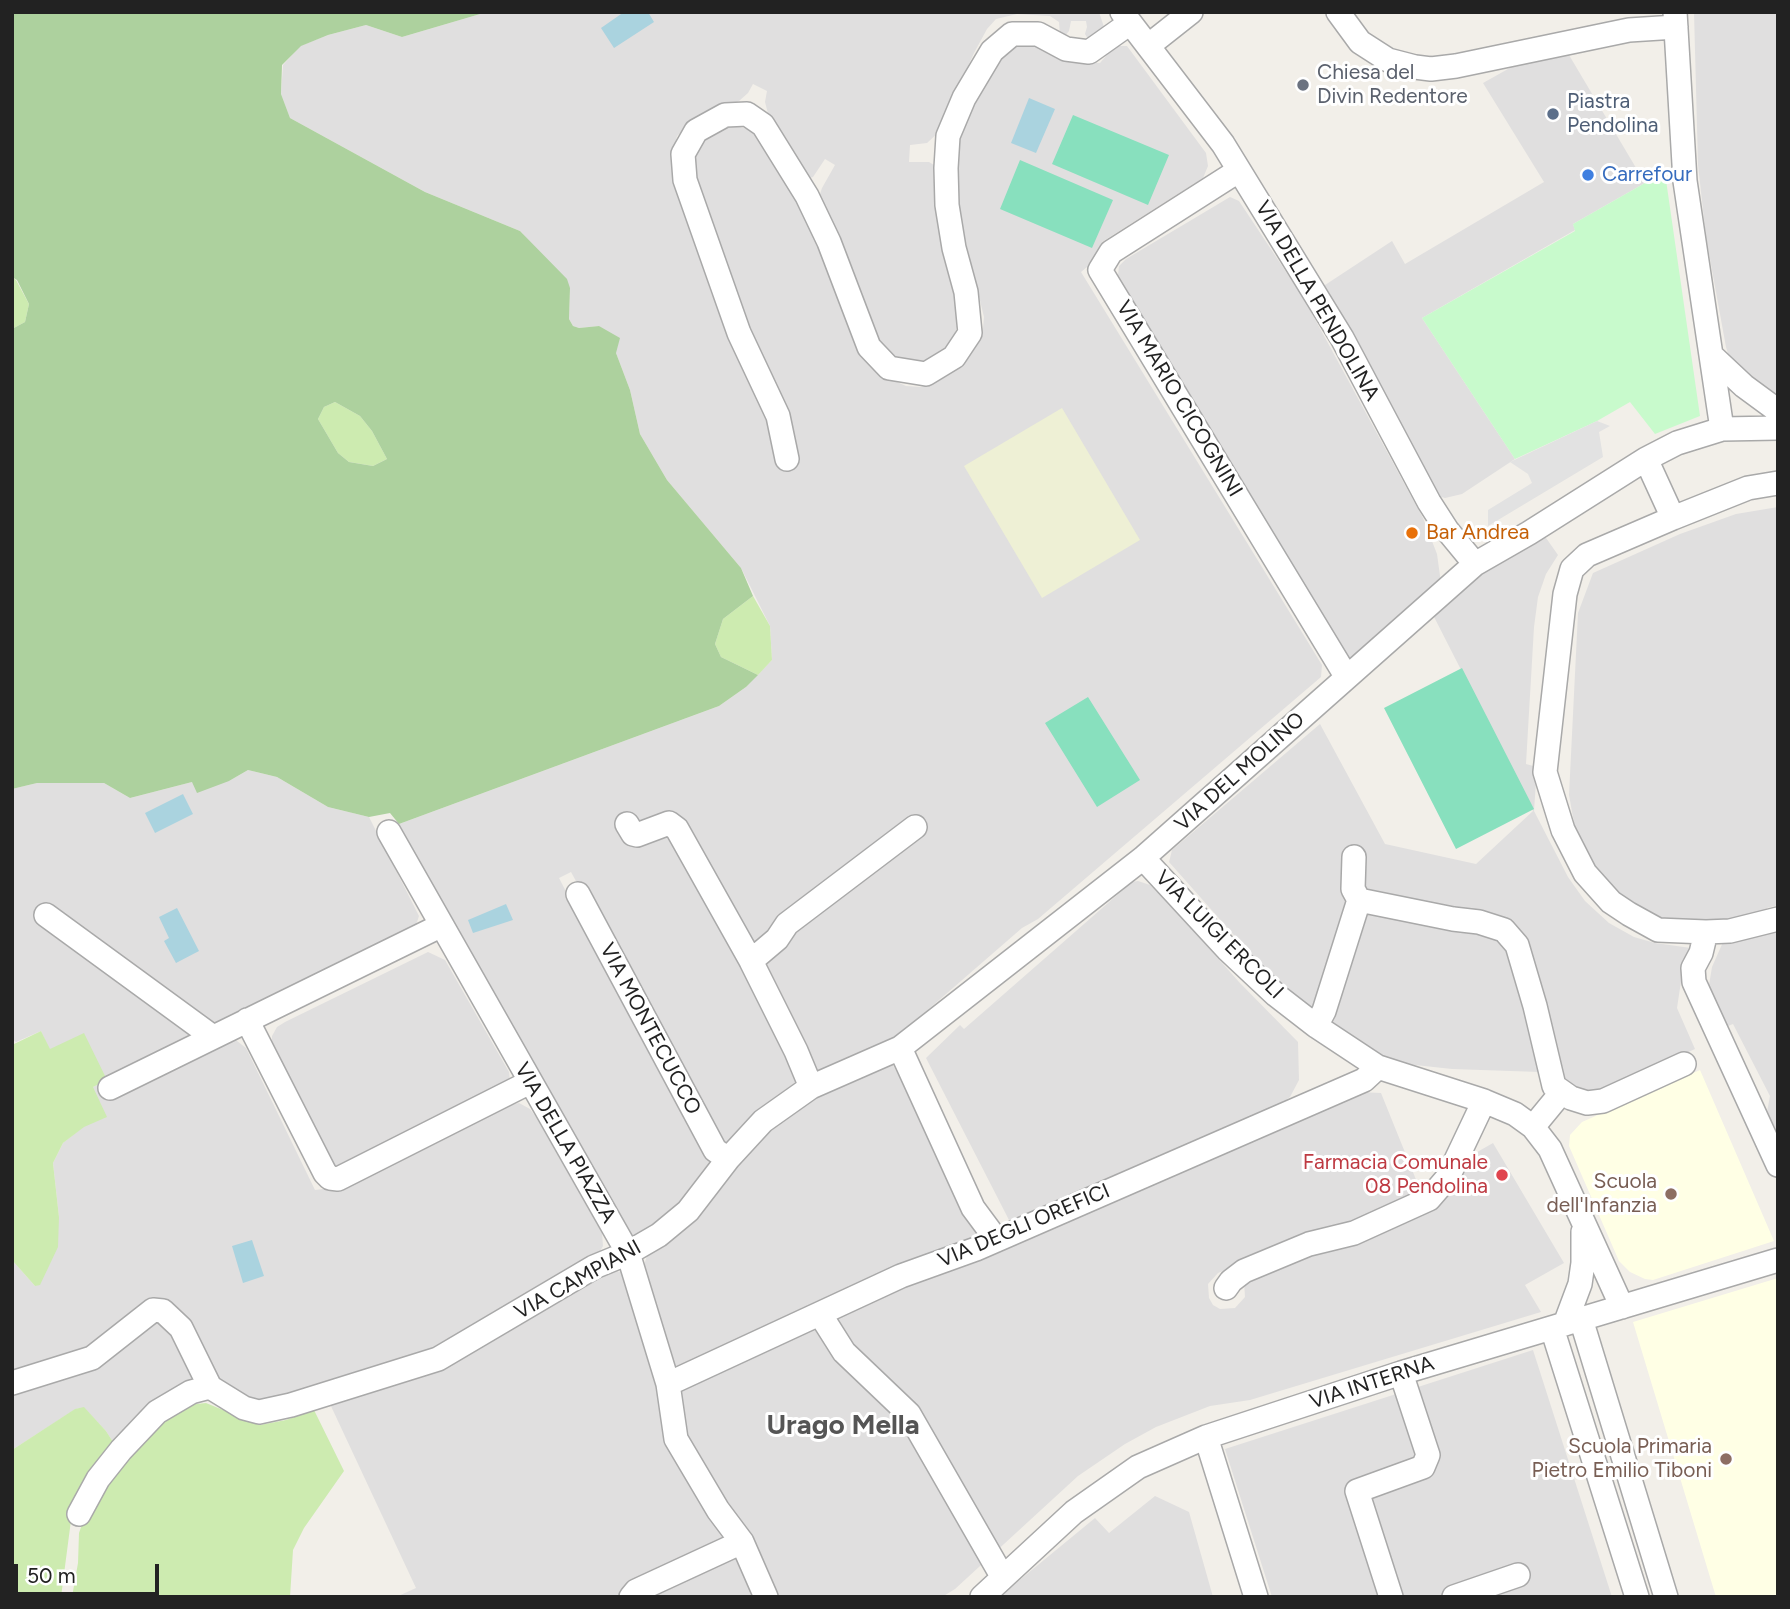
<!DOCTYPE html>
<style>
body{margin:0}
#map{position:relative;width:1790px;height:1609px;overflow:hidden;background:#f2efe9;font-family:Figtree,sans-serif}
canvas{display:block}
.frame{position:absolute;inset:0;border:14px solid #222;pointer-events:none}
.scale{position:absolute;left:14px;top:1564px;width:145px;height:32px;box-sizing:border-box;border:4px solid #222;border-top:0;padding-left:9px;font-size:21px;line-height:24px;white-space:nowrap;color:#222;-webkit-text-stroke:5px #fff;paint-order:stroke}
</style>
<div id="map">
<canvas width="1790" height="1609"></canvas>
<div class="frame"></div>
<div class="scale">50 m</div>
</div>
<script>
const g = document.querySelector('canvas').getContext('2d');
g.lineJoin = 'round';
function fill(path, color) {
  g.fillStyle = color;
  g.fill(path, 'evenodd');
}
function toPath(rows) {
  const path = new Path2D();
  for (const r of rows) {
    path.moveTo(r[0], r[1]);
    for (let i = 2; i < r.length; i += 2) path.lineTo(r[i], r[i + 1]);
  }
  return path;
}
function trace(path, color, width, dash) {
  g.strokeStyle = color;
  g.lineWidth = width;
  g.lineCap = dash ? 'butt' : 'round';
  g.setLineDash(dash || []);
  g.stroke(path);
}
function write(font, color, halo, rows, align = 'center') {
  g.font = font + ' Figtree,sans-serif';
  g.lineWidth = 6;
  g.setLineDash([]);
  g.textBaseline = 'middle';
  g.strokeStyle = halo;
  g.fillStyle = color;
  for (const [text, x, y, turn = 0] of rows) {
    g.save();
    g.translate(x, y);
    g.rotate((+turn || 0) * Math.PI / 180);
    g.textAlign = isNaN(turn) ? turn : align;
    if (halo) g.strokeText(text, 0, 0);
    g.fillText(text, 0, 0);
    g.restore();
  }
}
fill(toPath([
 [487,12,1099,12,1104,27,1094,38,1088,39,1085,34,1087,27,1086,21,1071,21,1069,31,1064,37,1060,36,1059,22,1050,16,1017,14,996,19,987,29,974,53,938,133,927,143,910,145,909,162,929,162,934,165,937,221,954,292,958,323,952,345,939,357,915,366,882,354,819,197,822,188,835,165,825,159,813,177,807,179,772,129,765,102,767,91,753,84,748,93,739,101,690,123,677,136,671,162,676,187,712,295,736,350,756,361,690,176,689,153,715,128,733,125,751,130,765,143,812,228,858,352,866,362,884,376,906,386,921,387,932,383,977,339,983,328,984,317,954,194,958,138,993,61,1011,44,1033,44,1085,62,1100,63,1112,49,1119,46,1127,46,1206,153,1208,166,1203,178,1102,242,1093,262,1081,272,1322,665,1321,677,1038,919,1022,928,885,1047,817,1078,667,834,789,1050,797,1081,795,1088,885,1051,989,1235,1359,1092,1381,1093,1421,1192,1347,1226,1295,1240,1218,1273,1208,1284,1209,1298,1213,1305,1220,1309,1235,1308,1245,1297,1244,1282,1456,1181,1472,1155,1493,1143,1564,1263,1525,1285,1541,1312,1250,1400,1210,1406,1156,1427,1125,1444,1078,1476,955,1589,942,1597,768,1597,676,1424,645,1282,644,1265,652,1241,732,1148,721,1146,571,872,559,878,660,1074,715,1167,674,1211,626,1245,399,824,719,706,746,687,772,660,770,626,741,568,667,480,640,434,630,390,616,353,599,326,579,328,573,326,569,319,570,288,520,231,425,192,290,118,281,94,283,65,300,46,328,35,366,25,402,37],
 [1694,12,1778,12,1778,404,1732,367,1726,347,1706,237,1698,165],
 [1569,55,1645,183,1573,224,1575,230,1422,318,1515,459,1462,494,1445,498,1438,496,1322,287,1392,241,1405,264,1544,182,1483,83,1524,60],
 [1230,197,1239,201,1304,299,1423,518,1437,554,1441,583,1350,659,1343,656,1117,284,1119,266,1126,259],
 [1778,507,1778,905,1767,908,1763,918,1743,923,1652,920,1616,895,1591,865,1576,834,1569,795,1578,613,1593,573,1680,534,1736,514],
 [1544,535,1558,555,1546,574,1538,597,1534,627,1526,764,1537,767,1534,811,1568,877,1585,901,1609,923,1634,937,1655,943,1691,948,1684,962,1677,1008,1695,1049,1596,1094,1568,1087,1540,1072,1452,1069,1406,1064,1361,1049,1281,988,1169,862,1172,850,1320,724,1385,844,1476,864,1533,811,1430,609,1477,574],
 [248,770,277,777,328,807,369,817,419,916,415,928,232,1037,246,1048,315,1190,338,1187,502,1107,519,1103,530,1109,536,1117,602,1233,603,1246,599,1253,433,1347,437,1356,259,1408,218,1388,115,1445,106,1431,84,1408,76,1409,12,1450,12,1260,35,1286,59,1217,53,1163,63,1143,84,1126,93,1087,106,1080,49,1049,41,1031,16,1042,12,1039,12,789,37,783,104,783,130,798,192,782,229,781],
 [1138,881,1150,885,1176,911,1239,982,1298,1042,1299,1080,1290,1097,1273,1110,1009,1220,926,1058,960,1025,964,1029,1132,882],
 [1778,927,1778,1133,1767,1112,1770,1096,1733,1024,1723,1028,1707,997,1712,967,1723,942],
 [428,952,445,960,509,1072,510,1081,346,1168,335,1167,327,1160,272,1048,272,1036,277,1027,285,1022],
 [611,1271,628,1272,659,1381,734,1534,756,1597,396,1597,416,1588,330,1404,510,1324],
 [1533,1350,1612,1597,1272,1597,1225,1449],
 [1155,1496,1189,1512,1213,1597,999,1597,1095,1518,1109,1533]
]), '#e0dfdf');
fill(toPath([
 [1700,1070,1774,1241,1653,1280,1645,1279,1630,1272,1619,1261,1569,1146,1570,1135,1582,1122],
 [1778,1278,1778,1597,1716,1597,1633,1322]
]), '#ffffe5');
fill(toPath([
 [1062,408,1140,540,1042,598,964,466]
]), '#eef0d5');
fill(toPath([
 [12,277,16,280,29,304,25,322,12,329],
 [335,402,360,416,372,431,387,459,373,466,349,462,338,453,318,419,324,407],
 [753,596,770,626,772,660,758,675,721,657,715,644,723,619],
 [41,1031,50,1049,84,1033,107,1080,93,1087,107,1117,84,1127,63,1143,53,1163,59,1217,58,1247,40,1285,35,1286,12,1260,12,1045],
 [206,1403,260,1425,286,1420,314,1410,344,1471,304,1528,293,1550,290,1597,72,1597,78,1563,79,1533,86,1513,138,1439,187,1405],
 [84,1407,106,1431,115,1445,73,1505,61,1597,12,1597,12,1450,75,1409]
]), '#cdebb0');
fill(toPath([
 [12,12,487,12,402,37,366,25,328,35,301,46,282,65,281,94,290,118,425,192,520,231,567,279,570,288,569,319,573,326,579,328,599,326,620,338,616,353,630,390,640,434,667,480,741,568,753,596,723,619,715,644,721,657,758,675,746,687,719,706,399,824,390,813,369,817,328,807,277,777,248,770,229,781,197,793,192,782,130,798,104,783,37,783,12,789,12,329,25,322,29,304,17,280,12,277],
 [335,402,360,416,372,431,387,459,373,466,349,462,338,453,318,419,324,407]
]), '#add19e');
fill(toPath([
 [1666,180,1700,416,1655,434,1630,402,1597,421,1515,459,1422,318,1575,231,1573,224,1645,183]
]), '#c8facc');
fill(toPath([
 [1073,115,1169,155,1148,205,1052,164],
 [1020,160,1113,200,1092,248,1000,209],
 [1462,668,1534,809,1456,849,1384,708],
 [1088,697,1140,780,1097,807,1045,723]
]), '#88e0be');
fill(toPath([
 [1597,421,1610,426,1599,432,1603,457,1488,526,1488,510,1532,483,1528,474,1510,462]
]), '#e2e2e2');
fill(toPath([
 [624,12,648,12,654,22,614,48,601,28],
 [1029,98,1055,109,1036,153,1011,143],
 [183,794,193,814,155,833,145,813],
 [506,904,513,920,473,933,468,920],
 [177,908,199,951,176,963,164,941,169,938,159,917],
 [252,1240,264,1276,243,1283,232,1246]
]), '#aad3df');
const minor = toPath([
 [1122,12,1223,144,1342,338,1429,502,1447,530,1475,564],
 [1338,12,1360,42,1388,60,1415,67,1431,69,1456,66,1629,30,1676,27],
 [1675,12,1685,181,1722,429],
 [1148,46,1191,12],
 [1238,171,1111,252,1100,270,1346,676],
 [1712,356,1744,386,1778,411],
 [787,459,778,416,739,333,685,180,683,154,696,131,725,115,747,114,763,125,807,196,829,242,869,347,889,368,926,374,954,357,970,333,966,292,954,248,947,205,946,168,948,136,964,98,992,51,1012,34,1038,34,1066,49,1089,52,1130,23],
 [1646,459,1673,518],
 [1778,483,1748,488,1673,518,1587,555,1572,569,1565,594,1545,772,1563,830,1585,873,1611,902,1629,914,1658,930,1706,932,1730,931,1778,919],
 [627,824,633,834,637,835,669,823,677,829,751,961,796,1051,811,1087],
 [389,832,628,1253,668,1384,676,1439,718,1510,742,1542,766,1597],
 [1354,857,1353,889,1359,900],
 [1143,858,1227,949,1276,995,1316,1026,1378,1067,1484,1101,1515,1114,1533,1127,1550,1149,1622,1307],
 [578,894,715,1150,728,1159],
 [46,915,213,1037],
 [1706,932,1701,953,1693,968,1694,982,1778,1165],
 [751,961,777,939,787,924,915,827],
 [247,1020,325,1173,330,1178,338,1179,530,1082],
 [1316,1026,1324,1011,1359,900,1453,919,1479,922,1504,930,1517,945,1535,1006,1554,1086,1571,1098,1587,1103,1603,1101,1684,1064],
 [110,1088,440,926],
 [1533,1127,1561,1093],
 [996,1239,973,1208,900,1048,1143,858,1475,564,1529,533,1646,459,1677,443,1722,429,1778,428],
 [1226,1288,1231,1281,1244,1271,1309,1244,1354,1233,1429,1199,1448,1177,1484,1101],
 [820,1314,844,1352,909,1414,1002,1576],
 [1581,1319,1666,1597],
 [1565,1324,1580,1284,1583,1263,1583,1232],
 [1552,1328,1637,1597],
 [12,1383,92,1358,153,1310,163,1311,181,1328,210,1387,244,1408,259,1412,291,1405,438,1359,594,1267,628,1253,659,1235,688,1211,728,1159,763,1121,811,1087,900,1048],
 [668,1384,901,1276,976,1249,1364,1080,1378,1067],
 [1206,1437,1256,1597],
 [79,1514,98,1479,121,1450,157,1412,191,1392,210,1387],
 [631,1597,636,1591,742,1542],
 [982,1597,1074,1512,1138,1467,1206,1437,1401,1373,1778,1260],
 [1391,1597,1357,1491,1423,1467,1428,1455,1401,1373],
 [1454,1597,1518,1575]
]);
trace(minor, '#a9a9a9', 26);
trace(minor, '#fff', 23);
for (const [x, y, r, color] of [
 [1303,85,7,"#6b7280"],
 [1553,114,7,"#5c6f8a"],
 [1588,175,7,"#3f7fe0"],
 [1412,533,7,"#e8710a"],
 [1502,1175,7,"#e0444e"],
 [1671,1194,7,"#8d6e63"],
 [1726,1459,7,"#8d6e63"]
]) {
  const dot = new Path2D();
  dot.arc(x, y, r, 0, 2 * Math.PI);
  g.fillStyle = color;
  g.fill(dot);
  trace(dot, '#fff', 2.5);
}
write('21px', '#5b616d', '#fff', [
 ["Chiesa del",1317,73],
 ["Divin Redentore",1317,97]
], 'left');
write('21px', '#4e5e75', '#fff', [
 ["Piastra",1567,102],
 ["Pendolina",1567,126]
], 'left');
write('21px', '#366cbe', '#fff', [
 ["Carrefour",1602,175]
], 'left');
write('21px', '#222', '#fff', [
 ["VIA DELLA PENDOLINA",1317,301,60],
 ["VIA MARIO CICOGNINI",1179,399,59],
 ["VIA DEL MOLINO",1240,772,-42],
 ["VIA LUIGI ERCOLI",1219,935,45],
 ["VIA MONTECUCCO",650,1029,62],
 ["VIA DELLA PIAZZA",565,1143,60],
 ["VIA DEGLI OREFICI",1024,1226,-23],
 ["VIA CAMPIANI",578,1280,-29],
 ["VIA INTERNA",1372,1383,-18]
]);
write('21px', '#c56008', '#fff', [
 ["Bar Andrea",1426,533]
], 'left');
write('21px', '#be3a42', '#fff', [
 ["Farmacia Comunale",1488,1163],
 ["08 Pendolina",1488,1187]
], 'right');
write('21px', '#785e54', '#fff', [
 ["Scuola",1657,1182],
 ["dell'Infanzia",1657,1206],
 ["Scuola Primaria",1712,1447],
 ["Pietro Emilio Tiboni",1712,1471]
], 'right');
write('bold 28px', '#555', '#fff', [
 ["Urago Mella",843,1426]
]);
</script>
